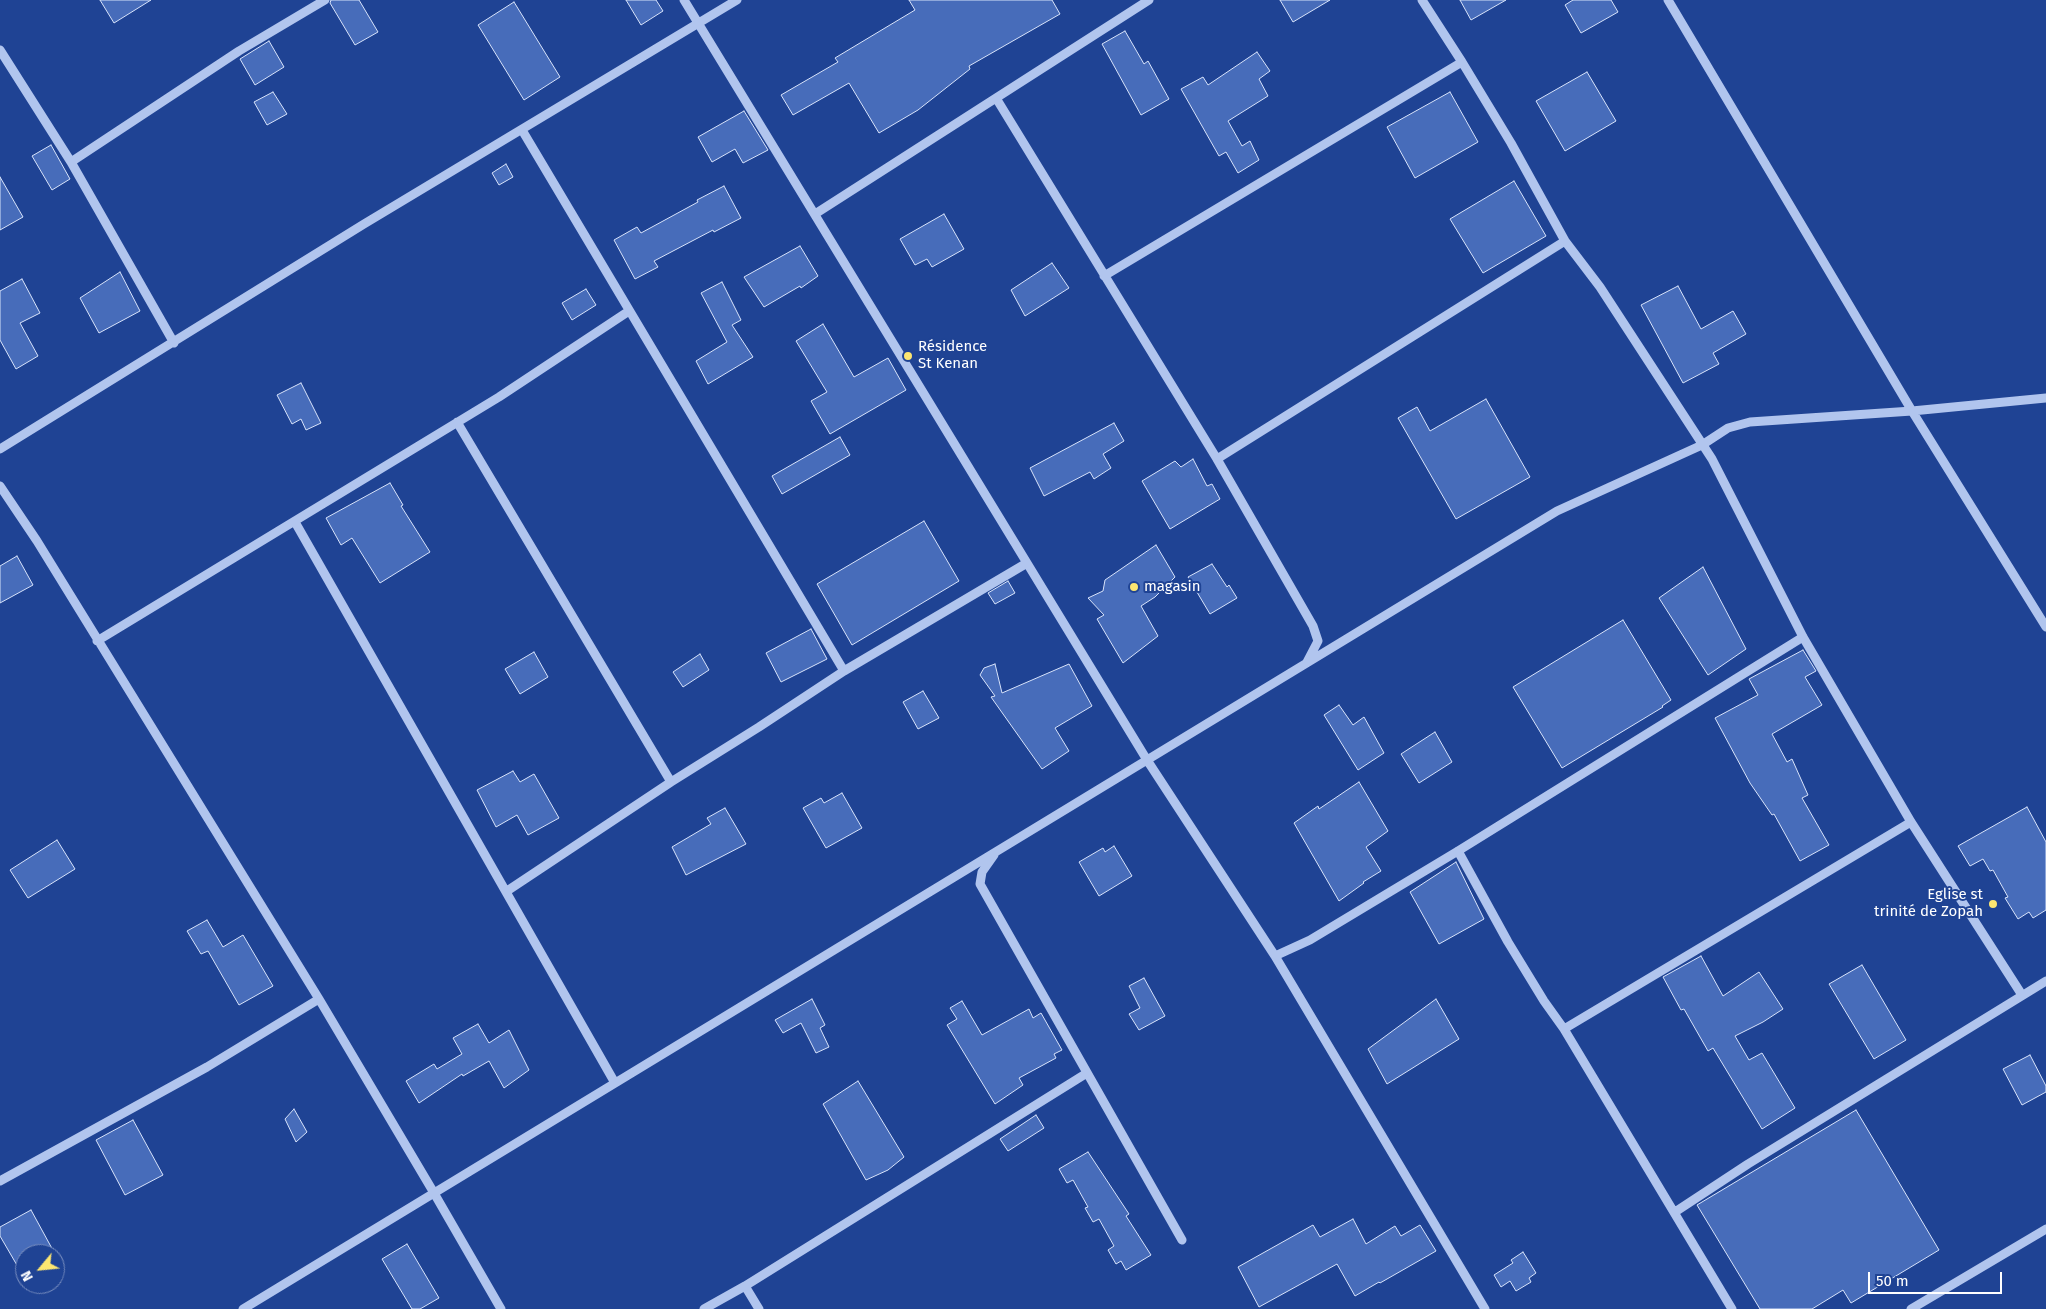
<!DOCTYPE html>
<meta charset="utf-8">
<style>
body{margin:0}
#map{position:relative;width:2046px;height:1309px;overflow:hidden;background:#1f4394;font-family:"Fira Sans",sans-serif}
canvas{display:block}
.north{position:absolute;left:15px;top:1244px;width:50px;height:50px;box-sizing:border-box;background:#1f4394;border:1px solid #798ebf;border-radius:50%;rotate:242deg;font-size:14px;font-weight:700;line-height:20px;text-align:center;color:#fff}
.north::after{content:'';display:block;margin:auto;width:18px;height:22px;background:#fce671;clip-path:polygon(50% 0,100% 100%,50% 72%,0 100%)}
.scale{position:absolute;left:1868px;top:1272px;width:134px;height:22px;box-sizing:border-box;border:2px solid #fff;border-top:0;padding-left:6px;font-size:15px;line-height:18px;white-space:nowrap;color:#fff;-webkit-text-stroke:4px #1f4394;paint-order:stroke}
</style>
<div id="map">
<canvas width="2046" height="1309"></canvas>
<div class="north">N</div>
<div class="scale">50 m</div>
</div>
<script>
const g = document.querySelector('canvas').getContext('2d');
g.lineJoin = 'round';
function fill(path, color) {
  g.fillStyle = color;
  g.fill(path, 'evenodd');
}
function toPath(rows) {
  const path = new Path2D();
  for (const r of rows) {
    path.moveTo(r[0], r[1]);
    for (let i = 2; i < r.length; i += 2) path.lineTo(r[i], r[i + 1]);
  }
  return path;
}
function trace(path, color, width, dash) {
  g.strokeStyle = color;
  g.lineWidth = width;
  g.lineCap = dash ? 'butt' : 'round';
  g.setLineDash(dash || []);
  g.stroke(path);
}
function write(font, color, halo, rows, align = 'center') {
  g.font = font + ' "Fira Sans",sans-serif';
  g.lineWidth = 4;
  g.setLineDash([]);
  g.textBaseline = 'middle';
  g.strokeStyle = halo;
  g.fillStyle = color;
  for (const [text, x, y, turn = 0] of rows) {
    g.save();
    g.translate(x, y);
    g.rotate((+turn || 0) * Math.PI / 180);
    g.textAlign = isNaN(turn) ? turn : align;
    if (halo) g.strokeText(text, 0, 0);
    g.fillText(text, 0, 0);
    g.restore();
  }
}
const building = toPath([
 [100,0,151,0,114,23,100,0],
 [331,0,359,0,378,32,355,45,330,3,331,0],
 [626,0,656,0,663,11,641,25,626,0],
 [909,0,1052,0,1060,14,969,66,970,69,918,110,879,133,849,83,793,115,781,95,838,62,835,58,915,10,909,0],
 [1280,0,1330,0,1293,22,1280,0],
 [1460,0,1506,0,1471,20,1460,0],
 [1573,0,1611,0,1618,12,1581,33,1565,5,1573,0],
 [514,2,560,77,524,100,478,25,514,2],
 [1125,31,1144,64,1148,61,1169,99,1141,115,1102,44,1125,31],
 [269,41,284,67,255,85,240,59,269,41],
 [1257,52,1270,71,1259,79,1268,96,1228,121,1242,146,1250,141,1259,160,1238,173,1226,152,1219,156,1181,89,1203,77,1208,85,1257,52],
 [1587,72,1616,121,1565,151,1536,101,1587,72],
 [273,92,287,114,267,125,254,102,273,92],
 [1450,92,1478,142,1415,178,1387,127,1450,92],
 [744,111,768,150,743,163,735,149,712,162,698,137,744,111],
 [51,145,70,179,52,190,32,156,51,145],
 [506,164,513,177,499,185,492,173,506,164],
 [0,177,23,217,0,230,0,177],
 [1514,181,1546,236,1483,273,1450,219,1514,181],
 [724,186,741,218,714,232,713,230,654,261,658,267,635,279,614,240,637,227,641,233,698,202,697,200,724,186],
 [944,214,964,249,932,267,927,259,915,265,900,239,944,214],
 [800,246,818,276,801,288,800,286,764,307,744,277,800,246],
 [1052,263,1069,288,1025,316,1011,290,1052,263],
 [120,272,140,311,99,333,80,298,120,272],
 [22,279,40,313,20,323,38,356,16,369,0,340,0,291,22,279],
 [722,282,741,320,732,325,753,357,708,384,696,361,727,342,701,293,722,282],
 [1678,286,1701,329,1733,311,1746,334,1713,353,1719,364,1683,383,1641,305,1678,286],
 [586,289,596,305,572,320,562,303,586,289],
 [823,324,854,377,888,358,906,390,830,434,811,401,827,392,796,341,823,324],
 [301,383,321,423,306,430,301,419,292,424,277,395,301,383],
 [1486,399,1530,477,1456,519,1398,418,1417,407,1430,431,1486,399],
 [1114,423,1124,441,1103,454,1111,468,1094,479,1090,472,1044,496,1030,468,1114,423],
 [840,437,850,455,782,494,772,476,840,437],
 [1193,459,1207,486,1212,484,1220,499,1170,529,1142,481,1175,461,1181,467,1193,459],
 [390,483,403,505,401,506,430,552,380,583,352,538,341,545,326,518,390,483],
 [924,521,959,581,852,645,817,584,924,521],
 [1156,545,1175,577,1155,597,1141,606,1158,636,1123,663,1097,619,1104,615,1088,598,1103,591,1105,580,1156,545],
 [17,556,33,585,0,603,0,566,17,556],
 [1212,564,1227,587,1229,585,1237,598,1210,614,1188,577,1212,564],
 [1703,567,1746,649,1708,675,1659,598,1703,567],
 [1008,581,1015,593,995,604,988,593,1008,581],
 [1623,620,1671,700,1662,706,1663,707,1562,768,1513,687,1623,620],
 [811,629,827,659,781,682,766,653,811,629],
 [1803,650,1816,671,1805,677,1822,705,1772,734,1787,762,1792,759,1808,795,1802,798,1829,845,1800,861,1774,814,1772,815,1750,783,1715,718,1758,695,1749,679,1803,650],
 [534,652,548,677,520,694,505,669,534,652],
 [700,654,709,670,683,687,673,672,700,654],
 [995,664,1002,693,1069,664,1092,706,1055,728,1069,751,1042,769,991,697,995,696,980,675,984,668,995,664],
 [923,691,939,718,918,729,903,702,923,691],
 [1339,705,1353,725,1364,717,1384,753,1358,770,1324,715,1339,705],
 [1435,732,1452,762,1419,783,1401,754,1435,732],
 [513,771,520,782,534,774,559,818,528,835,517,815,496,827,477,790,513,771],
 [1359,782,1388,831,1366,847,1381,871,1363,882,1364,883,1339,901,1294,823,1318,806,1319,809,1359,782],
 [842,793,862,828,826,848,803,808,821,798,824,803,842,793],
 [2027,807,2046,842,2046,910,2033,918,2029,912,2018,919,2005,898,2008,897,1993,870,1990,871,1983,859,1970,866,1958,846,2027,807],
 [725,808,746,844,686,875,672,847,711,824,707,818,725,808],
 [57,840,75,869,28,898,10,870,57,840],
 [1114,846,1132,876,1099,896,1079,862,1103,848,1105,852,1114,846],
 [1456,862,1484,919,1439,944,1410,892,1456,862],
 [207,920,223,947,243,935,273,986,239,1005,208,951,201,954,187,931,207,920],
 [1701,956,1723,996,1759,972,1783,1009,1763,1022,1735,1036,1749,1060,1762,1053,1795,1108,1762,1129,1713,1048,1708,1051,1684,1009,1681,1010,1663,977,1701,956],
 [1862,965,1906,1040,1874,1059,1829,984,1862,965],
 [1144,978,1165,1016,1139,1030,1129,1014,1140,1008,1129,986,1144,978],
 [812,999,825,1025,820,1028,829,1047,816,1053,801,1023,783,1033,775,1020,812,999],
 [1436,999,1459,1039,1387,1084,1368,1049,1436,999],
 [962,1001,982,1035,1029,1009,1033,1018,1041,1013,1062,1050,1054,1054,1056,1058,1019,1078,1023,1085,995,1104,947,1025,957,1019,950,1008,962,1001],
 [478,1024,489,1043,509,1030,529,1070,504,1088,489,1061,463,1076,462,1074,419,1103,406,1081,434,1064,437,1069,462,1054,453,1038,478,1024],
 [2030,1055,2046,1086,2046,1092,2022,1105,2003,1069,2030,1055],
 [858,1081,904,1157,888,1170,866,1180,823,1104,858,1081],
 [294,1109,307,1132,296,1142,285,1119,294,1109],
 [1856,1110,1939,1250,1851,1303,1843,1290,1812,1309,1760,1309,1697,1205,1856,1110],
 [1036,1115,1044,1128,1008,1151,1000,1139,1036,1115],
 [133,1120,163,1175,125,1195,96,1140,133,1120],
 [1088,1152,1129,1214,1126,1216,1151,1255,1126,1270,1121,1261,1116,1264,1108,1250,1114,1246,1099,1219,1093,1222,1085,1208,1088,1207,1073,1180,1067,1183,1059,1169,1088,1152],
 [31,1210,55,1254,25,1254,25,1279,0,1236,0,1227,31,1210],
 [1353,1219,1366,1244,1395,1226,1401,1236,1420,1225,1436,1251,1380,1283,1379,1282,1355,1296,1337,1264,1259,1307,1238,1267,1313,1225,1320,1237,1353,1219],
 [407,1244,439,1298,420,1309,412,1309,382,1259,407,1244],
 [1523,1252,1536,1273,1529,1278,1531,1282,1516,1291,1510,1281,1501,1287,1494,1275,1513,1263,1511,1260,1523,1252]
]);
fill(building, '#476cba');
trace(building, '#d8e3fa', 1);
trace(toPath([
 [684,0,1147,760,1275,956,1485,1309],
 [1422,0,1462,62,1511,143,1565,241,1600,287,1712,459,1803,637,1911,822,2022,995],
 [1668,0,1912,411,2046,627],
 [0,50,71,162,174,343],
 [996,98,1217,459,1313,626,1318,641,1307,662],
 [522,130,844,671],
 [71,162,239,51,325,0],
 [815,214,1149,0],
 [1104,276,1462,62],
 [457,422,671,782],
 [0,449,364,224,737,0],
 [1217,459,1565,241],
 [0,486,37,541,319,999,434,1193,501,1309],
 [295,522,615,1083],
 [97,641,499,397,629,311],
 [1458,851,1508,942,1544,1001,1564,1029,1732,1309],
 [994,855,982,872,980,884,1182,1240],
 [507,891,671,782,759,727,844,671,1027,563],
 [1275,956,1310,940,1458,851,1803,637],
 [1564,1029,1911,822],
 [0,1181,207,1067,319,999],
 [1675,1212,1748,1164,2046,981],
 [745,1286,759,1309],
 [243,1309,1557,511,1702,445,1728,428,1750,422,1912,411,2046,398],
 [704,1309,745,1286,1087,1073],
 [1911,1309,2046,1229]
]), '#b1c5ee', 9);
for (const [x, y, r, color] of [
 [908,356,5,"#fce671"],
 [1134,587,5,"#fce671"],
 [1993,904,5,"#fce671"]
]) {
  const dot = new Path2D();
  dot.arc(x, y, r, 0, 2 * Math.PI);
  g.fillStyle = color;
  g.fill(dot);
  trace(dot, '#1f4394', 2);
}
write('15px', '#fff', '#1f4394', [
 ["Résidence",918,347],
 ["St Kenan",918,364],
 ["magasin",1144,587],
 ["Eglise st",1983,895,"right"],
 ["trinité de Zopah",1983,912,"right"]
], 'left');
</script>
